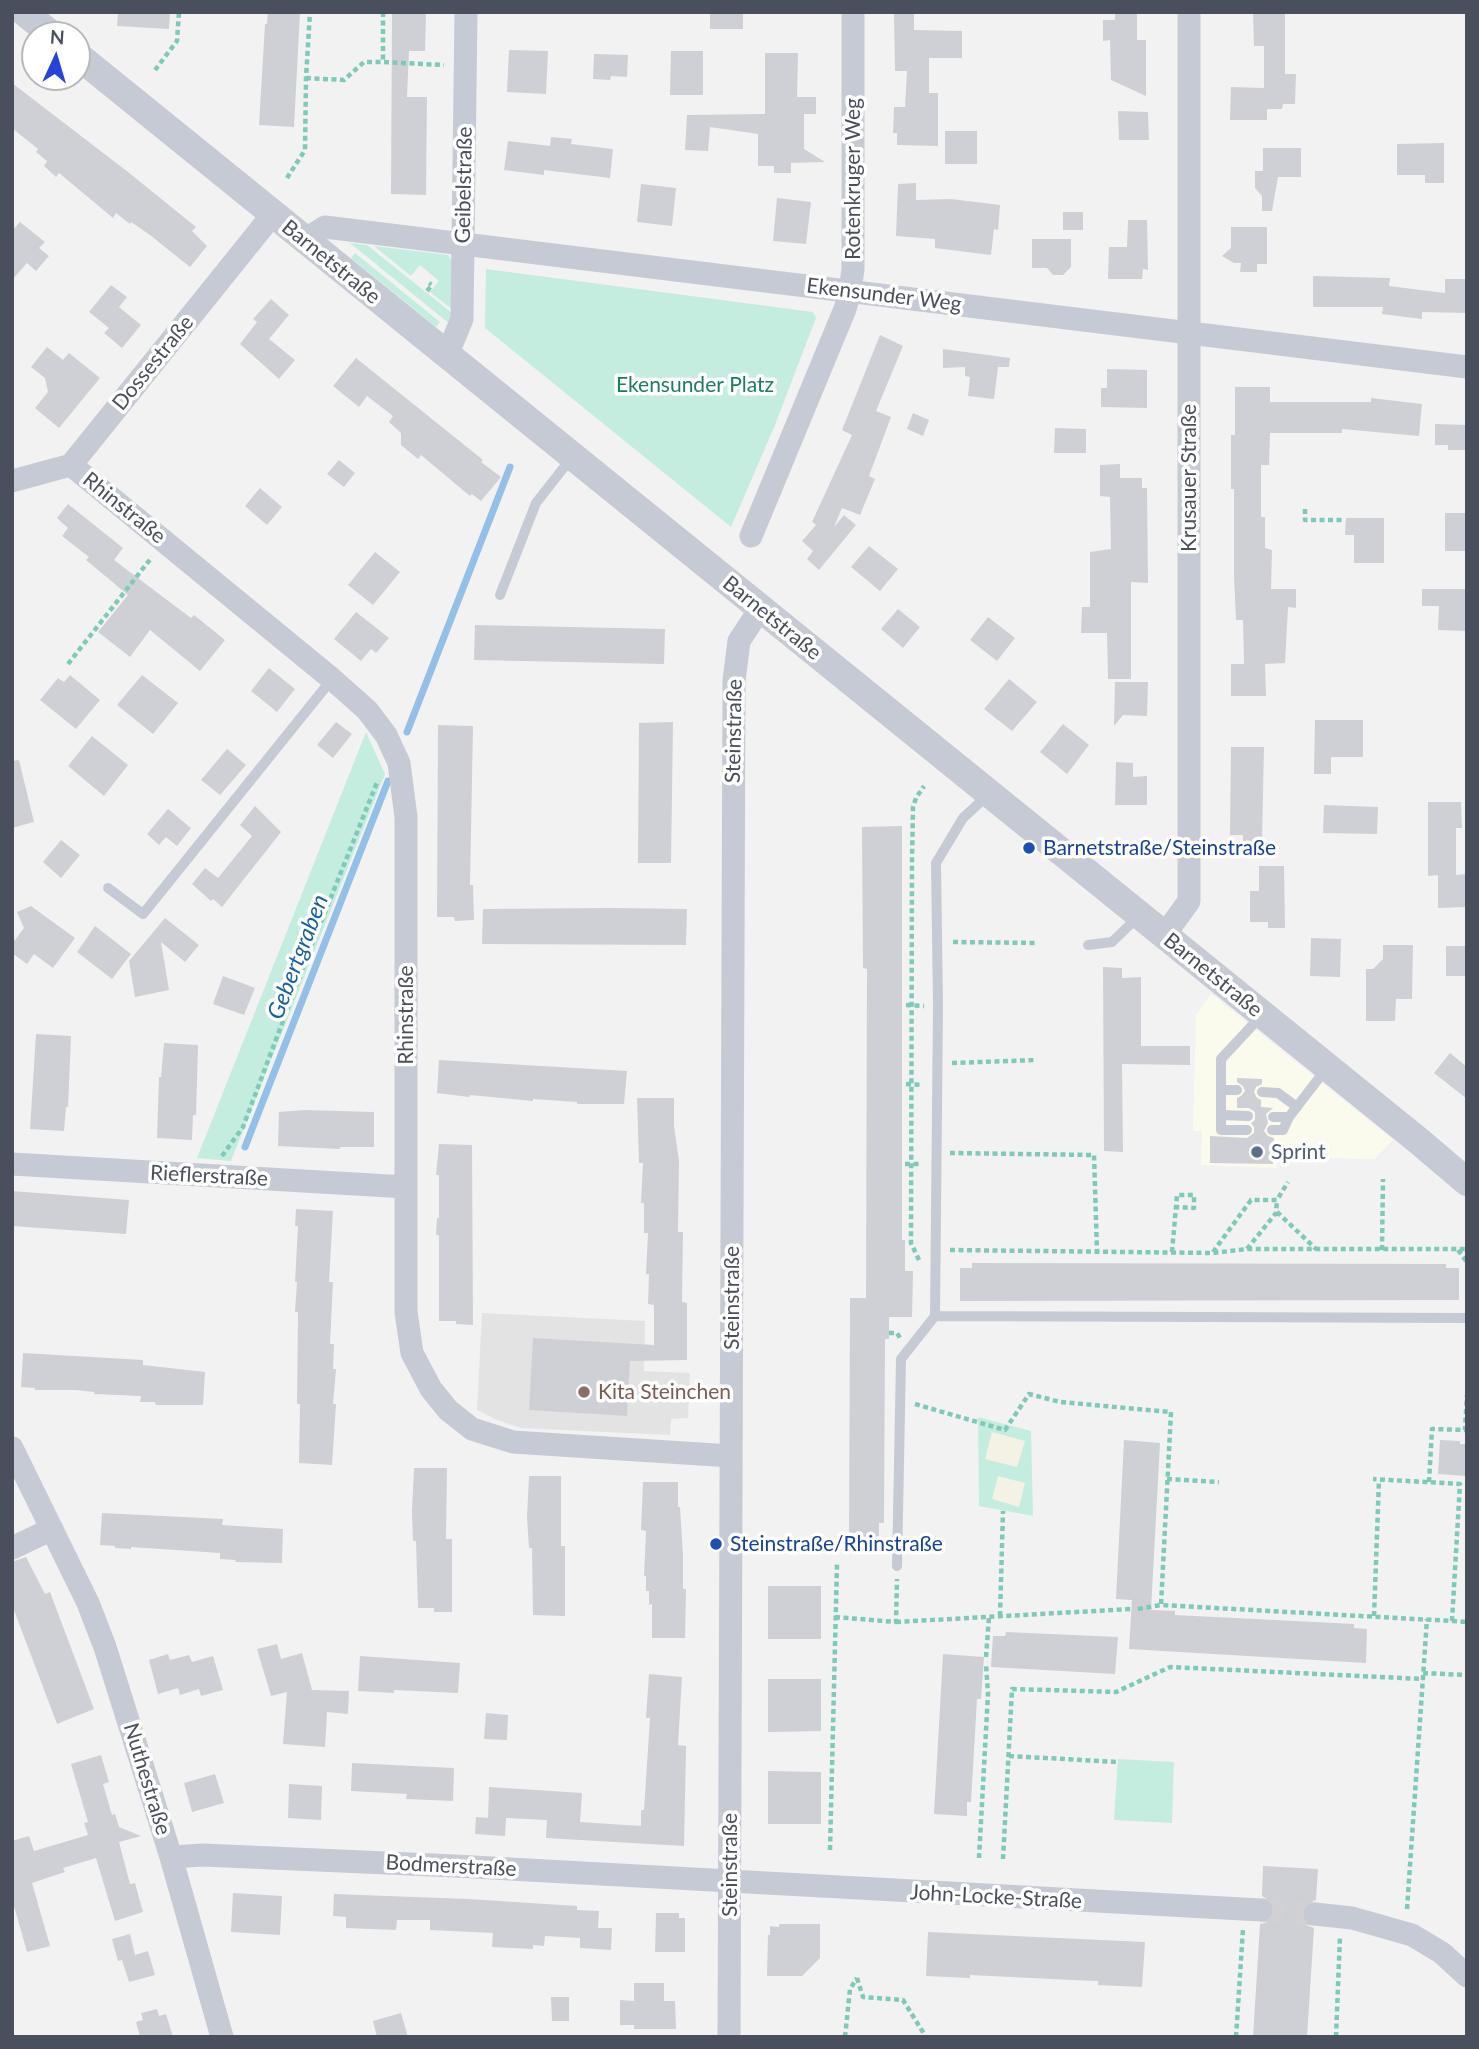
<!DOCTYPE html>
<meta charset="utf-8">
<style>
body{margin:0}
#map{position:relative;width:1479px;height:2049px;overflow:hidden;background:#f3f2f2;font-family:Lato,sans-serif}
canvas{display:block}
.frame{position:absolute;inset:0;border:14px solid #4a4f5e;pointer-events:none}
.north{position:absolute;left:21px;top:21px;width:70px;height:70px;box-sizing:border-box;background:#fff;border:2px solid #b7b9bf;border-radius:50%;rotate:4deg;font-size:19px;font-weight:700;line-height:28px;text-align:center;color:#4a4f5e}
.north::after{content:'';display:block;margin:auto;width:24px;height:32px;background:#2644d9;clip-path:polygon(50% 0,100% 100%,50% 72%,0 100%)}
</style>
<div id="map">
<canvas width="1479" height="2049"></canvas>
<div class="frame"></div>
<div class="north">N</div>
</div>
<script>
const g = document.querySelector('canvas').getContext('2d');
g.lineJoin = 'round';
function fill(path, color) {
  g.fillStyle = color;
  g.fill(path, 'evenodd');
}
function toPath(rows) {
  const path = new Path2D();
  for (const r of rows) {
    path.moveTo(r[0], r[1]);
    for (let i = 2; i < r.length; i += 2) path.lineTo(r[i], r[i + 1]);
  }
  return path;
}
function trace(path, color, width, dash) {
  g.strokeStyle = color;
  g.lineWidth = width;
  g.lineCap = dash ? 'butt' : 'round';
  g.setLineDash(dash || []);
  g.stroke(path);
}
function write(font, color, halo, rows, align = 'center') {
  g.font = font + ' Lato,sans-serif';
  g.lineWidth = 7;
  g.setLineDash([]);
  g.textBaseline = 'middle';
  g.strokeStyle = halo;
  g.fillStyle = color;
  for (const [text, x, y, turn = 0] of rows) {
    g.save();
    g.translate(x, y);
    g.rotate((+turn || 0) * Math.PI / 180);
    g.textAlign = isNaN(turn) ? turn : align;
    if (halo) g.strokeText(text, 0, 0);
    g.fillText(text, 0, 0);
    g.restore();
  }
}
fill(toPath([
 [1211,994,1393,1140,1374,1159,1278,1157,1276,1168,1201,1165,1202,1131,1193,1131,1196,1015]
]), '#fbfbed');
fill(toPath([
 [482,1313,645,1321,644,1371,690,1373,688,1418,671,1419,670,1435,521,1428,497,1420,477,1410]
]), '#e4e3e3');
fill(toPath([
 [350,243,367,245,452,313,451,325],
 [374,246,448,255,453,263,452,309,430,292,439,281,420,265,411,276],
 [355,253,440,322,436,327,351,258],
 [486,269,813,312,816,318,775,425,731,527,485,328],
 [366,732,385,774,231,1161,197,1158],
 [978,1417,1031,1431,1033,1516,979,1506],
 [1118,1759,1174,1762,1172,1823,1114,1820]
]), '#c4eddf');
fill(toPath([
 [992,1432,1025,1441,1017,1467,985,1459],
 [998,1476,1025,1483,1019,1507,992,1499]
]), '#f3f2e4');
trace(toPath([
 [407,732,510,467],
 [245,1147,388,781]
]), '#94bfe7', 7);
fill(toPath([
 [118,12,170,12,169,29,117,26],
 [268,12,300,12,294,127,259,125,265,24,267,24],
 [392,12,426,12,425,51,409,51,407,97,427,97,426,195,391,194],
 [710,12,743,12,743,29,710,29],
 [1115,12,1137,12,1137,40,1146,40,1146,96,1111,80,1110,40,1103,41,1103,20,1115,20],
 [1253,12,1285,12,1285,74,1296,74,1295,104,1283,104,1282,109,1267,109,1267,120,1230,120,1231,87,1264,88,1264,46,1254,46],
 [894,13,914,13,914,30,962,31,962,58,929,58,929,93,938,93,938,146,897,145,897,133,893,133,894,107,905,107,907,71,895,71],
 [509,50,548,51,546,94,507,92],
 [671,51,703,51,703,95,670,95],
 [765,53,798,53,797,97,816,97,816,114,804,114,804,149,825,162,791,163,791,173,774,173,774,166,758,166,758,134,710,127,708,151,685,150,687,115,765,114],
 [594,54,628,55,627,77,611,76,610,80,593,79],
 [12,83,128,172,196,227,192,231,207,246,190,267,150,235,131,222,130,224,116,213,113,218,59,173,56,177,44,166,47,161,36,152,38,149,12,128],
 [1118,111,1148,112,1149,140,1119,140],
 [945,131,977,131,977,164,945,164],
 [551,137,572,139,571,144,613,149,610,178,544,170,544,175,504,170,508,141,550,146],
 [1444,143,1444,183,1425,183,1425,175,1397,175,1397,144],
 [1263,148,1301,148,1301,177,1278,177,1272,211,1262,211,1262,196,1255,188,1255,171,1263,171],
 [916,183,916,200,951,199,1000,205,998,230,994,229,991,255,935,248,935,239,896,236,898,184],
 [641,184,676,188,672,226,637,222],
 [777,198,811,202,806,244,773,241],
 [1063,212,1083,212,1083,230,1063,230],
 [1128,220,1147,220,1148,270,1143,269,1142,279,1108,279,1109,247,1127,247],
 [20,222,45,242,39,248,49,256,36,271,27,263,12,280,12,231],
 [1231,227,1267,227,1267,264,1257,264,1257,272,1240,272,1241,263,1234,263,1222,256,1231,248],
 [1032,239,1071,239,1071,267,1063,275,1053,275,1047,268,1032,268],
 [1313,276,1390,278,1389,286,1445,293,1445,279,1467,279,1467,313,1422,312,1422,319,1382,314,1383,307,1313,307],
 [111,285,127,297,119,307,141,325,122,348,104,333,109,328,89,312],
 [271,299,289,315,269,339,295,360,279,379,240,344,257,322,253,319],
 [880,335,903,346,876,411,891,417,869,476,875,479,860,515,842,508,834,527,844,515,856,525,819,570,807,559,813,551,802,541,816,525,812,522,852,435,842,430],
 [47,347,63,360,69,353,100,378,59,428,35,408,48,392,45,378,31,367],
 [943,349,1010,358,1009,367,998,367,994,399,968,396,970,377,965,376,965,367,943,368],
 [356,358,483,460,481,462,501,477,481,501,472,494,470,496,421,455,418,459,401,445,401,433,389,422,393,416,367,396,359,407,333,386],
 [1107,369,1147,370,1147,408,1101,407,1101,388,1107,388],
 [1235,387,1270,387,1270,402,1371,402,1371,398,1422,404,1419,436,1342,429,1342,433,1270,433,1269,465,1261,465,1261,517,1265,517,1265,548,1272,550,1271,589,1296,589,1296,608,1288,607,1285,663,1265,664,1266,696,1231,696,1231,664,1244,664,1243,620,1236,620,1234,576,1234,489,1231,489,1231,435,1235,435],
 [913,413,929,420,923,436,907,429],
 [1435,424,1467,425,1467,450,1448,450,1448,445,1435,445],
 [1055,428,1086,429,1086,453,1054,453],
 [339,460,355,473,344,487,327,474],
 [1120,464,1120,478,1142,478,1142,488,1147,488,1148,583,1131,582,1131,679,1108,679,1107,633,1081,633,1082,607,1090,607,1090,552,1111,549,1110,497,1100,496,1100,465],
 [260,488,282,507,267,525,245,506],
 [68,504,123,548,114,560,191,618,194,615,225,640,200,671,150,630,130,657,98,632,128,595,86,560,89,557,62,536,68,528,57,518],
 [1445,513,1467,513,1467,551,1445,551],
 [1346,518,1384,518,1384,563,1354,563,1354,535,1345,535],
 [869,546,898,569,880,591,851,567],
 [375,552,400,572,373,605,348,585],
 [1422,589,1467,589,1467,631,1438,630,1439,606,1422,606],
 [898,609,920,627,903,648,881,629],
 [356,612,389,638,376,653,371,649,361,661,334,639],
 [988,617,1015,638,997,661,970,640],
 [475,625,665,629,664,664,474,660],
 [269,668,295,689,277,712,251,691],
 [70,675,100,700,76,729,40,700,58,678,64,682],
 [142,675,178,703,153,734,117,705],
 [1009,679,1037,702,1012,731,984,709],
 [1115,682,1148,682,1147,716,1123,715,1114,726],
 [1315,720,1363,720,1363,757,1331,757,1331,774,1314,774],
 [336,722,352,734,333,758,317,745],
 [673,722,671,863,638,863,639,723],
 [1063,724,1089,745,1067,774,1040,752],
 [438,725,473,726,470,885,473,885,474,920,455,921,454,917,437,917],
 [92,736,128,765,104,796,68,766],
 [1231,747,1264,747,1262,842,1243,842,1243,835,1230,835],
 [227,749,246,765,220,795,201,780],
 [19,760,34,822,12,828,12,761],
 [1116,762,1133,763,1133,777,1147,776,1147,805,1115,805],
 [1428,802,1461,802,1462,828,1456,828,1456,875,1467,874,1467,907,1438,908,1438,875,1428,876],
 [1324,805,1378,807,1377,834,1323,833],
 [255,806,281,832,222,907,213,899,211,901,192,884,205,868,218,878,252,836,240,825],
 [168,809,191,828,177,846,166,837,159,845,147,834],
 [902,826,902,1240,905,1240,905,1271,913,1271,912,1317,889,1317,889,1339,885,1339,884,1523,879,1523,879,1537,849,1537,850,1298,866,1298,867,969,863,968,862,827],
 [61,840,80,855,61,878,43,862],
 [1259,866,1284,866,1285,928,1268,928,1268,922,1250,922,1250,891,1259,891],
 [31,906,75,938,53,968,34,954,27,964,12,953,12,944,24,928,17,912],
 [611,908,687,909,686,945,482,944,483,909],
 [165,918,199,945,185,962,161,942,169,990,135,997,129,961],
 [95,926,131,954,112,979,77,952],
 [1311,938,1341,939,1340,977,1310,976],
 [1383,945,1413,945,1412,999,1396,999,1395,1021,1366,1021,1366,969,1373,969,1383,959],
 [1446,946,1467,946,1467,976,1446,976],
 [1103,967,1122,968,1122,978,1141,977,1141,1046,1190,1046,1190,1065,1122,1064,1123,1152,1104,1151],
 [223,976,255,988,244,1015,213,1004],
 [36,1034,71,1036,68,1107,66,1107,64,1131,30,1129],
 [164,1043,198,1045,196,1115,193,1115,192,1140,157,1138,159,1077,161,1077],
 [1450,1053,1467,1067,1467,1099,1434,1073],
 [439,1060,627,1071,624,1104,577,1104,577,1102,533,1099,533,1101,470,1095,469,1097,437,1093],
 [1237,1078,1262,1079,1262,1084,1256,1087,1254,1092,1257,1098,1261,1100,1261,1107,1273,1108,1266,1114,1268,1123,1264,1131,1268,1136,1274,1138,1273,1164,1210,1163,1210,1136,1247,1138,1254,1133,1254,1127,1251,1123,1255,1120,1255,1112,1249,1108,1237,1108,1237,1098,1241,1096,1245,1091,1243,1086,1237,1082],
 [637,1098,674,1098,674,1126,679,1161,678,1232,683,1232,682,1302,687,1303,687,1360,630,1361,627,1416,529,1410,533,1338,654,1345,654,1305,648,1304,649,1274,646,1274,648,1233,644,1233,644,1203,641,1203,643,1163,639,1163],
 [304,1110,374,1112,374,1147,340,1147,340,1149,278,1146,279,1112],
 [439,1144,472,1145,473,1325,456,1324,456,1321,439,1321,439,1235,436,1235,437,1218,439,1218,439,1175,436,1175],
 [12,1191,129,1200,126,1234,12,1226],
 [296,1209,333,1211,329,1282,333,1282,330,1344,334,1344,333,1369,336,1369,333,1404,336,1404,332,1465,299,1463,300,1404,297,1404,298,1312,295,1312,297,1282,295,1282,298,1226,295,1226],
 [972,1263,1446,1264,1446,1268,1459,1268,1459,1300,960,1301,960,1268,972,1268],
 [23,1353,143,1360,143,1365,205,1372,203,1405,156,1405,155,1402,140,1402,141,1396,94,1394,95,1392,75,1390,35,1390,35,1388,21,1387],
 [1124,1440,1160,1443,1151,1610,1175,1611,1175,1615,1354,1624,1354,1628,1367,1629,1366,1663,1129,1649,1132,1600,1116,1599],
 [1440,1440,1460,1441,1460,1444,1467,1444,1467,1476,1438,1474],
 [414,1468,447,1468,446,1539,452,1539,452,1612,434,1612,434,1608,418,1608,416,1541,413,1541,412,1511],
 [529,1476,561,1476,561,1546,565,1546,565,1616,533,1615,532,1548,529,1548,527,1517],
 [643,1482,678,1482,678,1507,680,1507,683,1555,683,1589,686,1589,685,1638,652,1638,652,1604,649,1605,649,1591,646,1591,646,1576,644,1576,646,1531,641,1530],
 [102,1513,223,1519,222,1525,283,1529,282,1563,235,1562,236,1560,220,1559,220,1553,131,1547,131,1549,115,1548,115,1546,100,1545],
 [26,1557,45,1594,50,1592,94,1709,57,1724,12,1605,12,1562],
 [768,1586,821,1586,821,1639,768,1639],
 [1006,1632,1118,1637,1115,1674,991,1667,993,1636,1005,1636],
 [277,1644,281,1659,302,1653,312,1690,349,1691,348,1714,327,1712,325,1747,283,1744,287,1692,271,1696,257,1649],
 [168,1654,170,1660,189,1655,192,1662,213,1656,223,1690,201,1696,199,1689,180,1695,178,1688,158,1694,149,1660],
 [943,1654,984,1657,981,1699,977,1699,971,1802,967,1802,967,1816,934,1814],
 [360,1656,460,1663,458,1693,394,1690,394,1693,358,1691],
 [649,1674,682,1677,678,1745,686,1746,684,1846,546,1838,547,1820,506,1818,505,1836,475,1834,476,1817,488,1818,489,1787,582,1793,580,1822,641,1826,641,1810,644,1810,650,1718,646,1718],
 [768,1679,821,1679,821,1731,768,1732],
 [486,1713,508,1715,507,1740,484,1739],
 [101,1755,109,1782,103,1784,112,1815,115,1814,119,1827,141,1836,119,1842,130,1884,135,1883,143,1912,115,1921,96,1858,63,1868,65,1872,32,1883,50,1946,27,1952,12,1899,12,1841,29,1836,34,1851,88,1835,84,1823,88,1822,71,1764],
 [352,1763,454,1768,453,1801,406,1799,407,1794,351,1791],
 [768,1771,821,1772,821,1824,768,1824],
 [215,1774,224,1803,192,1812,184,1783],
 [289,1784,322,1786,321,1820,288,1818],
 [1263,1866,1318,1869,1316,1900,1304,1905,1301,1913,1306,1925,1314,1928,1307,2037,1253,2037,1260,1924,1268,1922,1275,1911,1273,1903,1262,1896],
 [233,1893,282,1896,280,1935,231,1932],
 [334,1894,468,1899,577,1906,577,1910,599,1911,598,1928,612,1928,611,1950,580,1948,580,1938,545,1936,544,1946,533,1945,533,1949,492,1947,493,1933,430,1930,430,1920,397,1920,396,1930,346,1928,346,1917,333,1916],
 [656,1913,679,1913,679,1918,685,1918,685,1952,655,1952],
 [779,1924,820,1924,820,1958,802,1976,767,1976,768,1935,770,1935,770,1926,779,1927],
 [928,1932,1145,1942,1142,1987,1098,1985,1098,1981,1072,1980,970,1975,970,1978,926,1976],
 [130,1934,135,1955,148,1951,155,1975,129,1982,122,1960,118,1961,112,1939],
 [634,1983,664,1983,664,2001,675,2001,676,2029,634,2029,634,2025,620,2025,620,2000,634,2001],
 [551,1997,569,1997,569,2021,552,2021],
 [157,2009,159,2016,166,2014,173,2037,140,2037,136,2022,143,2020,141,2013],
 [401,2013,408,2037,377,2037,373,2021]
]), '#cfd0d5');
trace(toPath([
 [1261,1910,1315,1914]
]), '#d1d1d4', 23, [23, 11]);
trace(toPath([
 [383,12,383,62,444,65],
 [155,70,177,41,179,12],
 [306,78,344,80,364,62,383,62],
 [287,178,305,150,306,78,310,12],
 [427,291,432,285,429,283],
 [1305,509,1305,520,1342,520],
 [68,664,152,557],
 [953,942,1037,943],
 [906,1005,924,1006],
 [952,1063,1037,1060],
 [906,1084,922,1085],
 [950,1153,1094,1155,1097,1251],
 [222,1156,243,1127,307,957,378,780],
 [905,1164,922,1164],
 [1277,1212,1316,1249],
 [1247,1249,1276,1213,1277,1200],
 [950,1250,1213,1253,1247,1249,1467,1249],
 [1382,1250,1383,1179],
 [1458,1250,1467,1262],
 [1172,1252,1177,1195,1194,1195,1194,1208,1177,1207],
 [1213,1252,1251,1200,1277,1200,1288,1182],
 [919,1260,911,1243,912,862,913,807,916,798,924,786],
 [889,1333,897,1333,900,1338],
 [915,1404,1005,1430,1029,1394,1060,1402,1171,1412,1161,1605,1452,1621,1460,1484,1373,1479],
 [1167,1479,1219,1482],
 [1429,1482,1432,1429,1465,1430,1467,1395],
 [1138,1609,1161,1605],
 [1000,1616,1003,1511],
 [1374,1616,1379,1480],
 [835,1617,896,1622,897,1579],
 [1452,1621,1467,1622],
 [896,1622,1131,1609],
 [986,1657,989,1617],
 [1423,1673,1467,1675],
 [1009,1756,1118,1762],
 [830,1850,837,1564],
 [979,1858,988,1694,986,1664],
 [1003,1859,1012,1689,1116,1692,1170,1667,1423,1679],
 [1407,1909,1427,1619],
 [857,1978,863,1997,903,2000,926,2037],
 [845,2037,850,1989,857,1978],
 [1236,2037,1243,1929],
 [1336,2037,1340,1936]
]), '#7ec9b8', 4.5, [5, 3.5]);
trace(toPath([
 [500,595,536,503,572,457],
 [108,888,143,914,332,679],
 [1088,945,1112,942,1139,916],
 [1222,1090,1237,1090],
 [1262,1092,1278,1093,1297,1107],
 [1221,1115,1248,1116],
 [1289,1117,1326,1069],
 [1247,1130,1221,1130,1221,1059,1262,1015],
 [1272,1130,1283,1130,1289,1117,1273,1117],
 [935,1316,1467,1318],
 [897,1566,901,1359,935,1316,938,1006,936,863,963,818,989,794]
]), '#c6cad5', 10);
trace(toPath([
 [305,240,325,227,1467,367],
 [447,355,462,319,466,12],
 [71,465,332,679,367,710,386,735,399,763,406,817,406,1312,412,1353,431,1389,448,1410,472,1429,513,1442,731,1456],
 [12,481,71,465,273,214],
 [751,536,845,309,850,291,853,269,853,12],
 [1164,936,1189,901,1189,12],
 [12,1164,406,1187],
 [12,1448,88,1603,105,1647,171,1857,222,2037],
 [12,1548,52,1529],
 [171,1857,203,1855,455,1866,1261,1910],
 [1315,1914,1352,1918,1412,1935,1442,1953,1467,1976],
 [729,2037,734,681,739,641,760,609]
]), '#c6cad5', 23);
trace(toPath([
 [24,12,52,35],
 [77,55,1420,1142,1467,1182]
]), '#c6cad5', 28);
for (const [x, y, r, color] of [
 [1029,848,7,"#1a4fb4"],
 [1257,1152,7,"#5c6f8a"],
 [584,1392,7,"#8d6e63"],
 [716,1544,7,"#1a4fb4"]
]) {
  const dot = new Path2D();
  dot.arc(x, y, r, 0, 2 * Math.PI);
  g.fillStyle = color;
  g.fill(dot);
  trace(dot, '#fff', 2.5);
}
write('21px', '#4a4f5e', '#fff', [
 ["Rotenkruger Weg",853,179,-90],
 ["Geibelstraße",464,185,-89],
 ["Barnetstraße",331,262,39],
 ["Ekensunder Weg",884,295,7],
 ["Dossestraße",153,363,-51],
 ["Krusauer Straße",1189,478,-90],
 ["Rhinstraße",124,508,39],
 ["Barnetstraße",772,618,39],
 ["Steinstraße",734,731,-89],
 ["Barnetstraße",1213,975,39],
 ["Rhinstraße",406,1015,-90],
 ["Rieflerstraße",209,1176,3],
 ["Steinstraße",732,1298,-90],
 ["Nuthestraße",147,1779,73],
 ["Steinstraße",730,1865,-90],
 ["Bodmerstraße",451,1866,3],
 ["John-Locke-Straße",996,1897,3]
]);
write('21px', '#1e7c66', '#fff', [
 ["Ekensunder Platz",695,385]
]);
write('21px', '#164399', '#fff', [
 ["Barnetstraße/Steinstraße",1043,848],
 ["Steinstraße/Rhinstraße",730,1544]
], 'left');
write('21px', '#4e5e75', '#fff', [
 ["Sprint",1271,1152]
], 'left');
write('21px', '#785e54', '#fff', [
 ["Kita Steinchen",598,1392]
], 'left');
write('italic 23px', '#1760a4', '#fff', [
 ["Gebertgraben",298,957,-69]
]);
</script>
